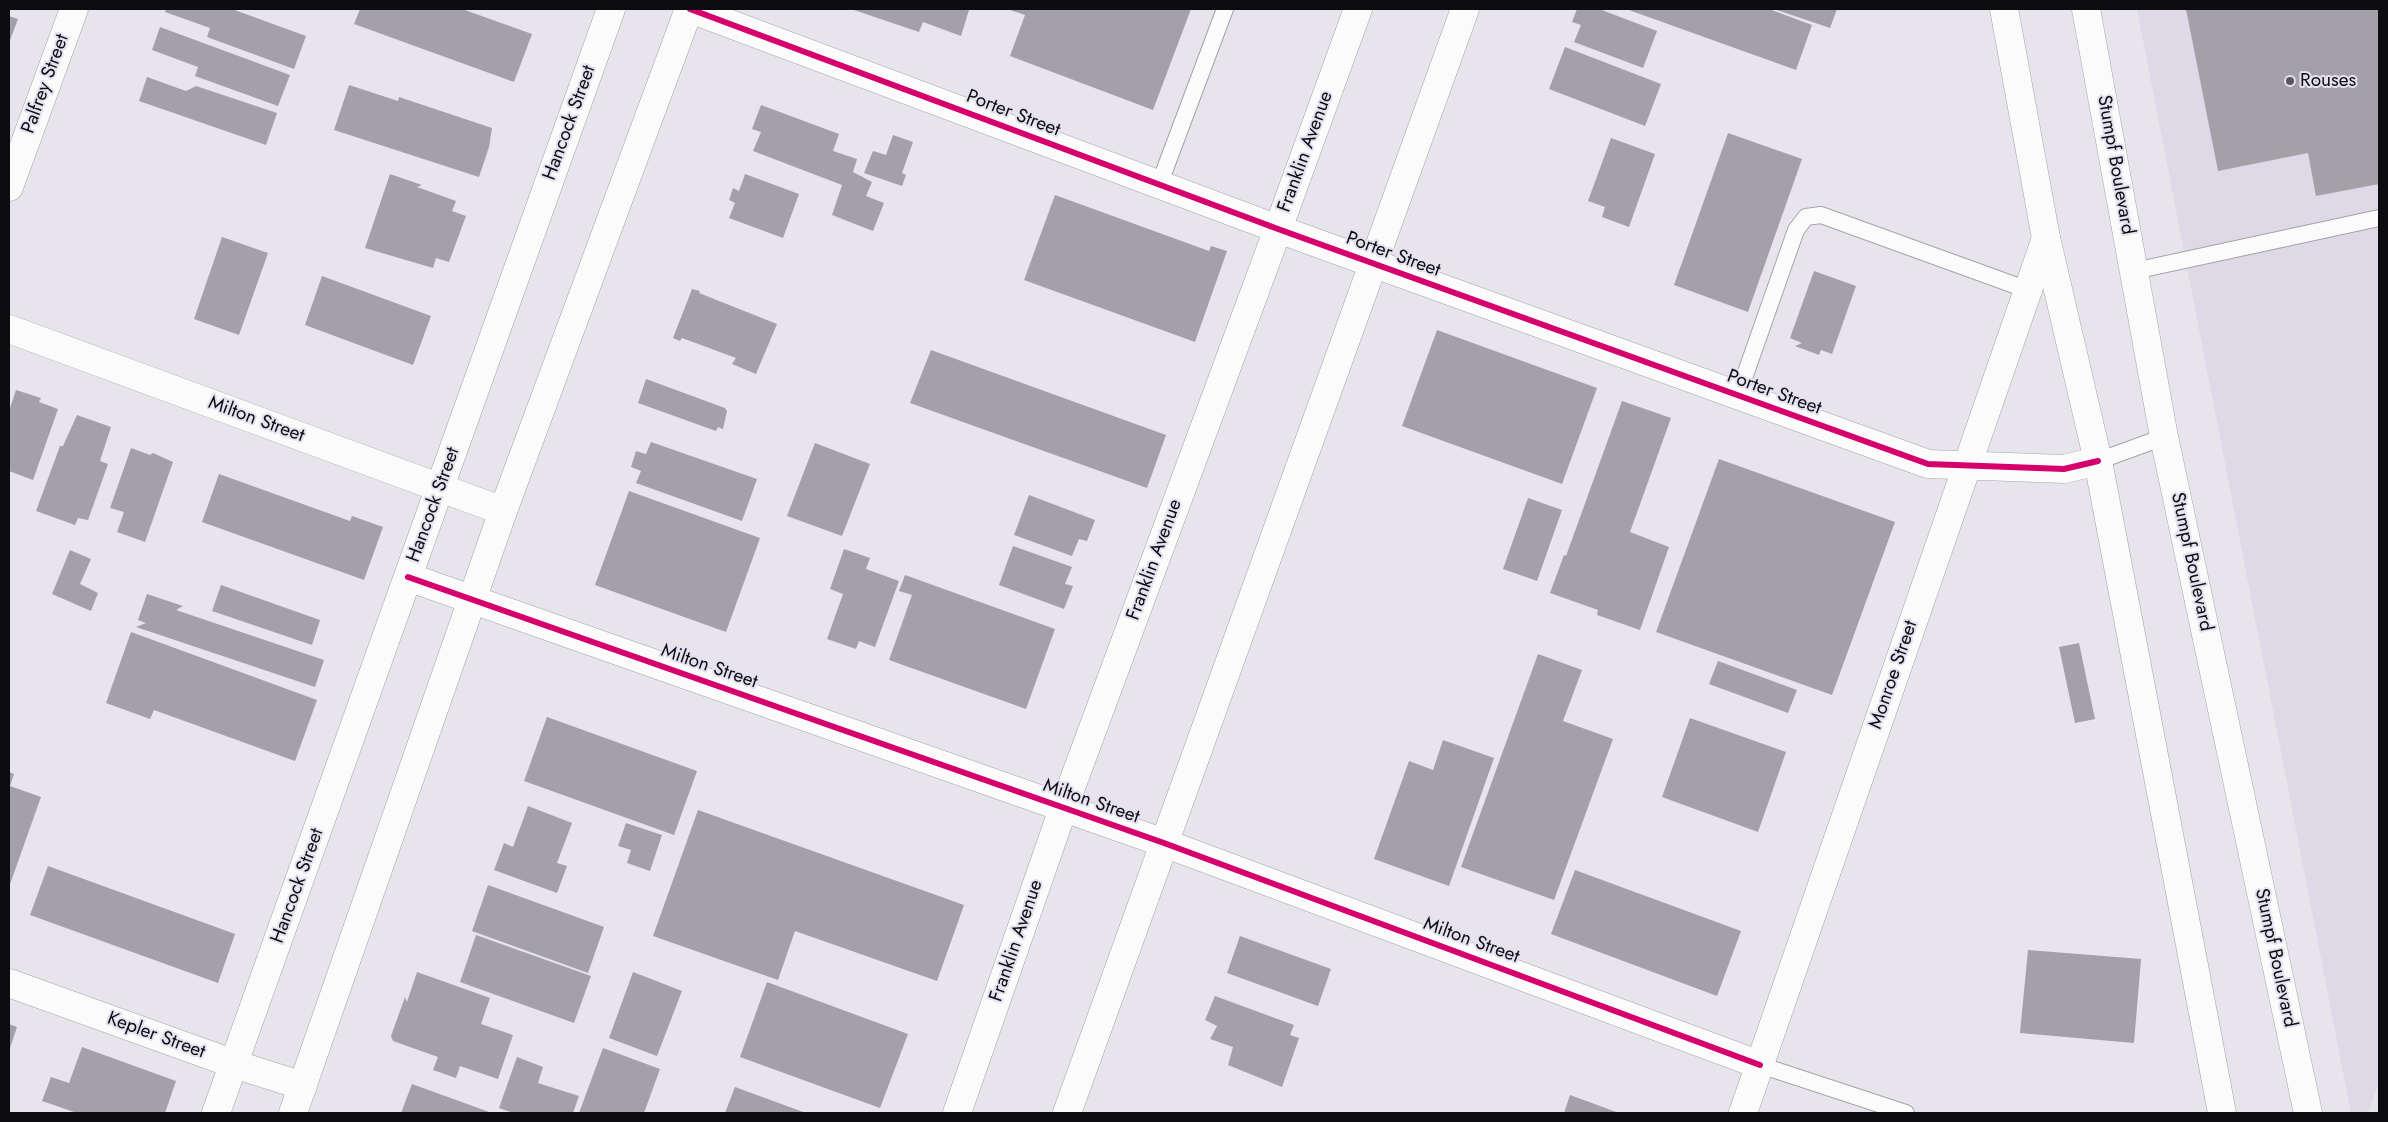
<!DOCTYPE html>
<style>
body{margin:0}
#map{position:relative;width:2388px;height:1122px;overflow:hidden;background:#e7e4ec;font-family:Jost,sans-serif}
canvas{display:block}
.frame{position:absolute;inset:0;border:10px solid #0c0b0f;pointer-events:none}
</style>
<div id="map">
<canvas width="2388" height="1122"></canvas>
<div class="frame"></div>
</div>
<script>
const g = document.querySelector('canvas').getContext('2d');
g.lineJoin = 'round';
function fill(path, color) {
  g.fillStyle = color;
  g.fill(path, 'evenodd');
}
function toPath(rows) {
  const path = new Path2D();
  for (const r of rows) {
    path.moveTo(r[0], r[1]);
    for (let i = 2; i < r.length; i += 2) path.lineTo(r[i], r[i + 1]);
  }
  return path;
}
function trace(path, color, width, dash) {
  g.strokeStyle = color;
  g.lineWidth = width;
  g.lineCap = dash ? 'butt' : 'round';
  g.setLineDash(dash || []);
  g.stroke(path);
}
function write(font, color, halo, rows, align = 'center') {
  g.font = font + ' Jost,sans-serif';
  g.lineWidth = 4;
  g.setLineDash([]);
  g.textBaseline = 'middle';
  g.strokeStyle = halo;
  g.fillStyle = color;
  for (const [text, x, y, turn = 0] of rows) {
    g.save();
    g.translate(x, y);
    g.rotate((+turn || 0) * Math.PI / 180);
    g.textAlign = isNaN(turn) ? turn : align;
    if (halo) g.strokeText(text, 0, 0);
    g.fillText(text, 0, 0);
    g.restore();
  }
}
fill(toPath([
 [2137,9,2379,9,2379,1081,2368,1113,2351,1113]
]), '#ded8e7');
fill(toPath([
 [166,9,232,9,306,36,294,69,207,37,210,28,165,12],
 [360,9,462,9,532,34,514,82,354,24],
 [851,9,965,9,969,10,961,36,923,22,919,32],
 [1007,9,1191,9,1153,110,1010,56,1025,15],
 [1577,9,1599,9,1657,31,1643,68,1574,42,1581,25,1572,22],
 [1626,9,1769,9,1812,25,1796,70],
 [1774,9,1837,9,1830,28],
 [2186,9,2379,9,2379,184,2316,196,2308,153,2218,171],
 [9,16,18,19,9,43],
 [160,27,290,75,278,106,195,76,198,67,152,50],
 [1565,47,1661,84,1645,126,1549,89],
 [147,77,186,91,196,86,277,113,266,145,139,101],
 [349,85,398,101,399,97,492,128,489,147,479,177,334,130],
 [761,105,839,134,833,151,857,159,853,172,872,182,866,196,884,203,873,231,832,215,842,185,753,151,761,132,752,129],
 [1728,133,1802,159,1748,312,1674,285],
 [893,135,913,142,902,173,906,175,902,186,864,173,873,151,886,155],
 [1611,138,1655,154,1629,227,1602,217,1605,207,1588,201],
 [390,174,422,185,417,187,456,201,452,211,466,216,449,262,436,258,433,268,365,248],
 [745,174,799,194,783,238,729,218,735,203,729,200,733,188,739,191],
 [1055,195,1209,251,1211,246,1227,251,1195,342,1024,280],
 [222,237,268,253,239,335,194,319],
 [1814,271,1856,286,1832,354,1821,350,1819,355,1795,346,1802,343,1790,338],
 [322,276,431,316,413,365,305,325],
 [692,289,700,291,699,293,777,324,756,374,732,364,736,358,682,338,680,341,673,338],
 [1437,330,1597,388,1562,484,1402,426],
 [931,350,1166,435,1147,488,910,403],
 [646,379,725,408,727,411,723,429,718,427,716,431,638,403],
 [16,390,41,398,39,402,58,409,33,480,9,471,9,411],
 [1622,401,1671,418,1630,532,1669,547,1640,630,1597,615,1598,610,1550,593,1564,555,1566,556],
 [77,415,111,427,100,461,108,464,88,520,78,518,75,525,36,511,60,446,63,446],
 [651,442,757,479,742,521,636,483,641,471,631,467,636,451,646,454],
 [815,443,870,464,842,536,787,516],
 [131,448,150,455,153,453,173,462,145,542,117,532,124,512,110,508],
 [1719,459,1895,522,1832,695,1656,632],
 [219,474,350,521,352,516,383,527,364,580,202,522],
 [629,491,760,538,726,632,595,585],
 [1029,495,1095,520,1087,541,1079,539,1072,556,1014,535],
 [1528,498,1562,510,1537,581,1503,569],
 [1013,546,1072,567,1065,584,1073,586,1064,609,999,585],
 [844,549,870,558,866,569,899,581,875,647,859,641,856,649,827,639,843,594,830,589],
 [70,550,91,559,80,584,98,593,91,611,52,594],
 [905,575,1055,629,1026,709,889,660,912,595,899,591],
 [221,585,320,620,312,645,212,611],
 [147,594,183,606,176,610,324,660,315,687,136,627,146,623,138,620],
 [131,632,317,700,295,761,154,710,150,719,106,703],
 [2079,643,2095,719,2075,723,2059,647],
 [1538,654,1582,670,1563,721,1613,739,1554,900,1461,867],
 [1718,661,1797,690,1788,713,1709,684],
 [547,717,697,771,674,835,524,781],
 [1690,718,1786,752,1758,832,1662,797],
 [1443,740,1494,758,1449,886,1374,859,1409,761,1433,770],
 [9,772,14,774,10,786,41,797,9,887],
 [528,806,572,823,557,863,567,866,557,893,494,870,504,843,513,847],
 [698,810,964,905,937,981,795,931,778,980,653,936],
 [626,823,662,835,650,871,627,863,631,850,618,846],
 [48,866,235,934,218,983,30,915],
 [1575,870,1741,931,1717,996,1551,934],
 [488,885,604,927,588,973,472,931],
 [476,935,591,976,574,1023,460,982],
 [1240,936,1331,969,1318,1006,1227,973],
 [2028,950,2141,959,2134,1043,2020,1033],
 [417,972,490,998,481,1024,513,1035,498,1079,460,1066,456,1078,433,1070,438,1057,393,1041,391,1036,405,997,407,1002],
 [633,972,682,991,657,1056,609,1038],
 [767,982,908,1034,880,1108,740,1057],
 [1215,996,1294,1025,1290,1035,1299,1038,1282,1087,1228,1065,1233,1047,1210,1039,1217,1026,1205,1020],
 [9,1024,17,1027,9,1051],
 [82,1047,176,1081,165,1113,77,1113,42,1101,51,1077,69,1083],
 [603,1048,660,1069,644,1113,579,1113],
 [517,1057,543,1067,538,1083,579,1096,573,1113,513,1113,499,1108],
 [412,1084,492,1113,401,1113],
 [735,1087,806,1113,725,1113],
 [1570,1095,1619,1113,1564,1113]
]), '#a3a1a7');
const service = toPath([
 [1159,185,1225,9],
 [2134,271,2379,218],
 [1738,395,1796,230,1806,217,1821,215,2028,290],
 [2098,461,2164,437],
 [1760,1065,1906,1113]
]);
const minor = toPath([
 [690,9,1278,229,1928,464,2064,469,2098,461],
 [9,187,74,9],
 [9,329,503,511],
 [408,577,1164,843,1760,1065],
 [9,983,234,1064,303,1086],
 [216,1113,611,9],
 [293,1113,503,511,689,9],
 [1743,1113,2046,238]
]);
const secondary = toPath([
 [2004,9,2046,238,2098,461,2222,1113],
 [2086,9,2164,437,2308,1113],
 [957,1113,1063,809,1278,229,1358,9],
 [1067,1113,1465,9]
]);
trace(service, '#a6a3a9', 18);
trace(minor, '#a6a3a9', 29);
trace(secondary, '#a6a3a9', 29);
trace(service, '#fbfbfc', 16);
trace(minor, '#fbfbfc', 28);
trace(secondary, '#fbfbfc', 28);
trace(toPath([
 [690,9,1278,229,1928,464,2064,469,2098,461],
 [408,577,1164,843,1760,1065]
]), '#d6006c', 6);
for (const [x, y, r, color] of [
 [2290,81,5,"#59575c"]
]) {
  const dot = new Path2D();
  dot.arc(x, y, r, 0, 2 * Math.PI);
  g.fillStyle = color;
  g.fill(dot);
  trace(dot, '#e6e1f0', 2);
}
write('19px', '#0c0b0f', '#e6e1f0', [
 ["Rouses",2300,81]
], 'left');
write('19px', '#0c0b0f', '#e6e1f0', [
 ["Palfrey Street",46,84,-70],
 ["Porter Street",1013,114,21],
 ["Hancock Street",570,123,-70],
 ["Franklin Avenue",1306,152,-70],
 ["Stumpf Boulevard",2115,165,80],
 ["Porter Street",1393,255,20],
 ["Porter Street",1774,393,20],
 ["Milton Street",256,420,20],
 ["Hancock Street",434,505,-70],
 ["Franklin Avenue",1155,560,-70],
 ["Stumpf Boulevard",2191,562,78],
 ["Milton Street",709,667,19],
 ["Monroe Street",1894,675,-71],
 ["Milton Street",1091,802,19],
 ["Hancock Street",298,886,-70],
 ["Franklin Avenue",1017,941,-71],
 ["Milton Street",1471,941,20],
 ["Stumpf Boulevard",2275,958,78],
 ["Kepler Street",156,1036,20]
]);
</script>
